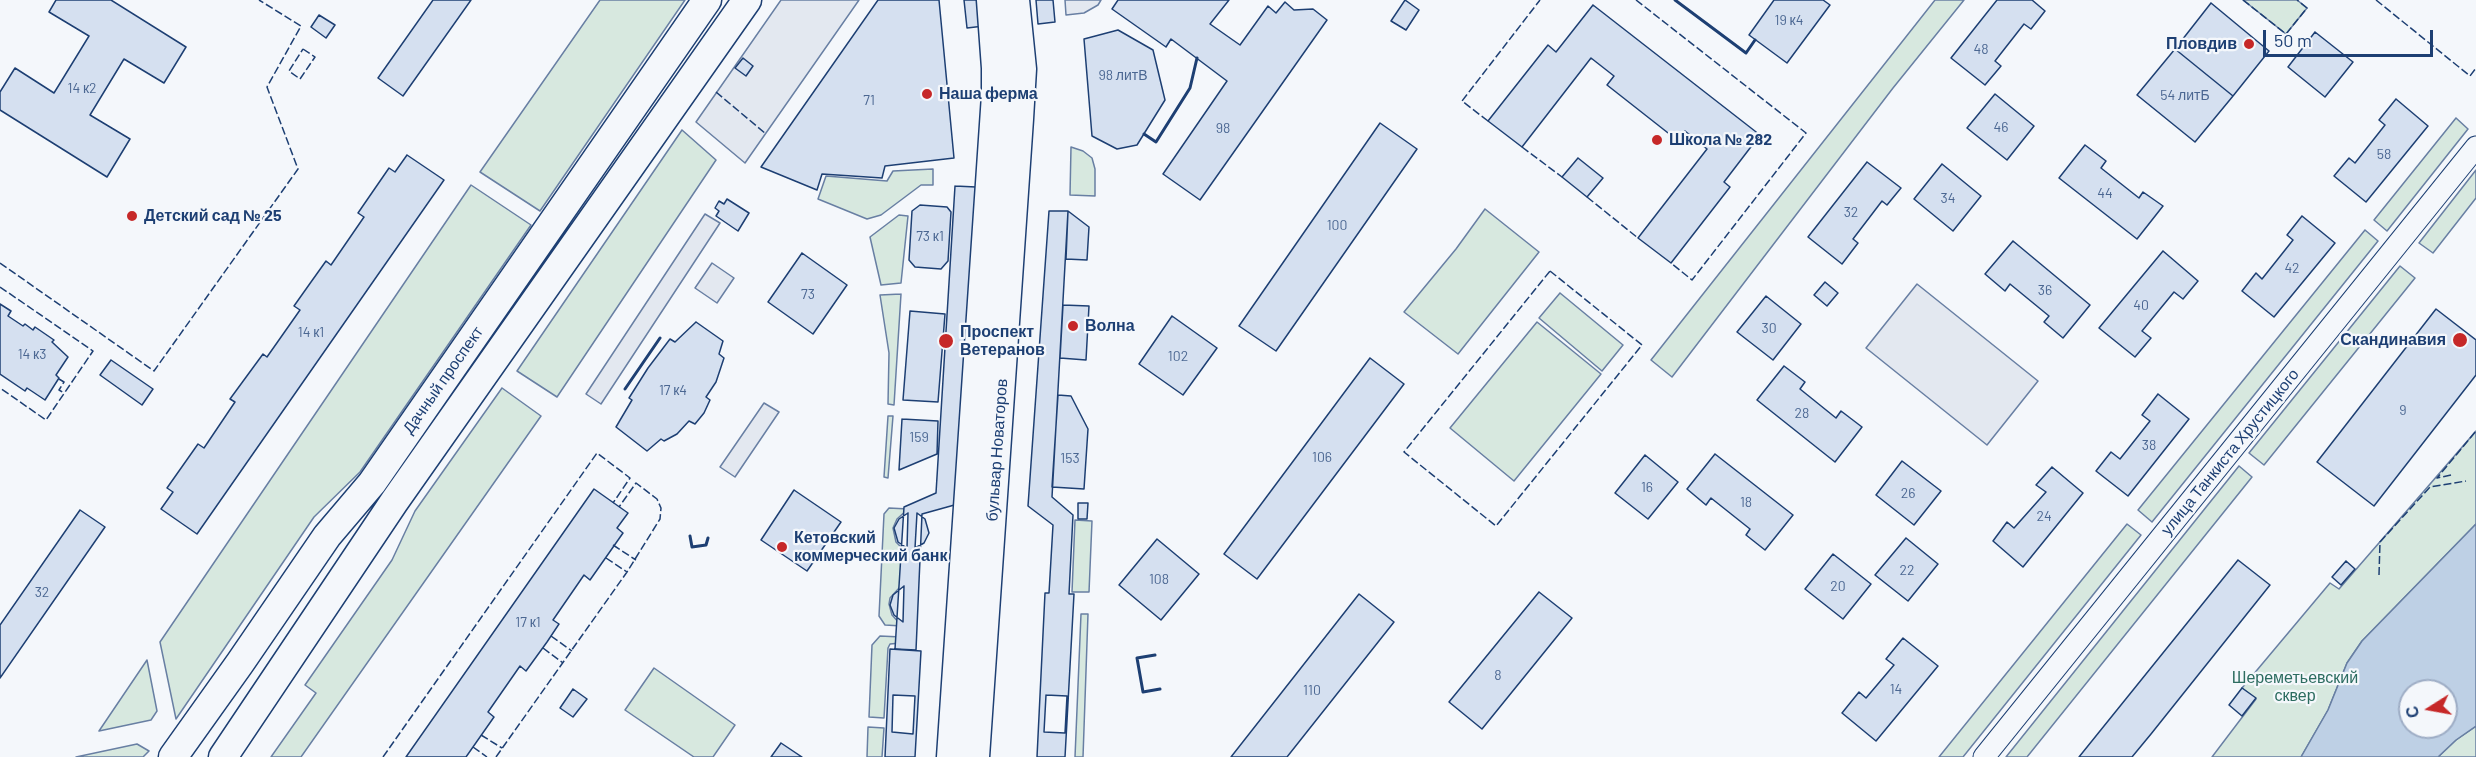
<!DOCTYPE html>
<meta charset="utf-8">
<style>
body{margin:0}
#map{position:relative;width:2476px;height:757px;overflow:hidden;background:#f4f7fb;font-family:Barlow,sans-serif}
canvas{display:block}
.north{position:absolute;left:2398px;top:679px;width:60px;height:60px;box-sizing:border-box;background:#f4f7fb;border:2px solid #9eadc5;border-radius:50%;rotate:259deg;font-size:16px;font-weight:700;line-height:24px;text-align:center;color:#1d3f73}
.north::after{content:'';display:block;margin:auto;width:21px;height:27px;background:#c62828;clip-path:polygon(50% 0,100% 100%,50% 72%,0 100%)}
.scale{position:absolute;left:2263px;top:30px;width:170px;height:27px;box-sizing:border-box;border:3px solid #1d3f73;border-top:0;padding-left:8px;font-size:18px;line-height:21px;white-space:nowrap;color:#1d3f73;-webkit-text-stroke:4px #f4f7fb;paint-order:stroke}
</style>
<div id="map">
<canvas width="2476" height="757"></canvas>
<div class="north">С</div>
<div class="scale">50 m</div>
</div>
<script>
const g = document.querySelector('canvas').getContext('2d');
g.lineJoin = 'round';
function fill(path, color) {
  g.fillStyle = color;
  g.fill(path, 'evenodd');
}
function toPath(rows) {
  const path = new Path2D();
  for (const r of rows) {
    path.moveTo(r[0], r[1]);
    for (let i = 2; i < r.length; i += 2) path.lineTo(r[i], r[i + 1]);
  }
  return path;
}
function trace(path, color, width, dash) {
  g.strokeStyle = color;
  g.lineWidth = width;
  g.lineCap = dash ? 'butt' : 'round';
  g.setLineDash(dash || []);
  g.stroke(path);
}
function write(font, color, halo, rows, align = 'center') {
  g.font = font + ' Barlow,sans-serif';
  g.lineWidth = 4.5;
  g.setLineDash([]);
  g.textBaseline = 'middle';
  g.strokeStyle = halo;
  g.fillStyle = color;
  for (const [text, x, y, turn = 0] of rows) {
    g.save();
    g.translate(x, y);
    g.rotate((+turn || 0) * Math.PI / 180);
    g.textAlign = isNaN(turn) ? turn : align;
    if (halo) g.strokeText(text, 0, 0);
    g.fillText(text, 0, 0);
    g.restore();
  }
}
const green = toPath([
 [600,0,685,0,540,211,480,172,600,0],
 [1935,0,1964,0,1893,88,1672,377,1651,360,1935,0],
 [2243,0,2297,0,2307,8,2286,34,2243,0],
 [2456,118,2468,129,2387,231,2374,220,2456,118],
 [682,130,716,160,557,397,517,371,682,130],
 [1071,147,1083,151,1092,158,1095,169,1095,196,1070,195,1071,147],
 [933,169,933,185,921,185,881,215,867,219,818,199,826,176,887,181,893,171,933,169],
 [2476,170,2476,198,2433,253,2419,243,2476,170],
 [471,185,531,225,360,472,314,517,176,719,160,642,471,185],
 [1485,209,1539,252,1458,354,1404,312,1456,249,1485,209],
 [899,215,908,216,901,283,881,285,870,237,899,215],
 [2365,230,2378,241,2152,522,2138,510,2365,230],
 [2400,266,2415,278,2264,465,2249,453,2400,266],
 [1560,293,1623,345,1602,371,1539,318,1560,293],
 [901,294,894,405,888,404,889,353,880,295,901,294],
 [1537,322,1601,374,1514,481,1450,428,1537,322],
 [502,388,541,416,301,757,271,757,316,693,305,685,392,560,415,511,502,388],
 [888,416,893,416,888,478,884,477,888,416],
 [2476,431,2476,524,2362,641,2347,663,2328,710,2301,757,2212,757,2256,699,2242,688,2330,583,2339,589,2476,431],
 [2239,466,2252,477,2027,757,2006,757,2239,466],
 [889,508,908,509,897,519,893,528,896,542,902,548,900,587,890,598,889,604,892,615,902,626,885,625,879,616,884,514,889,508],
 [1075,520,1092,521,1089,592,1072,592,1075,520],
 [2127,524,2141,535,1963,757,1939,757,2127,524],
 [1081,614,1088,614,1083,757,1075,757,1081,614],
 [880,636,901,637,901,643,890,644,888,648,884,718,869,717,872,645,880,636],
 [147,660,157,711,151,720,99,731,147,660],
 [654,668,735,725,713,757,694,757,625,710,654,668],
 [2476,726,2476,757,2438,757,2456,740,2476,726],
 [868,727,884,728,882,757,867,757,868,727],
 [137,744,149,751,143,757,76,757,137,744]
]);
fill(green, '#d7e8df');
trace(green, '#687fa3', 1.5);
const parking = toPath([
 [781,0,859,0,745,163,696,122,781,0],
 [1065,0,1101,0,1098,5,1084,13,1066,15,1065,0],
 [705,214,720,223,601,404,586,394,705,214],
 [712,263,734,278,717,303,695,288,712,263],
 [1917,284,2038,381,1987,445,1866,348,1917,284],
 [764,403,779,412,735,477,720,467,764,403]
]);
fill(parking, '#e3e8f0');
trace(parking, '#687fa3', 1.5);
const water = toPath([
 [2476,524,2476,726,2456,740,2438,757,2301,757,2328,710,2347,663,2362,641,2476,524],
 [2410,691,2446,691,2446,727,2410,727,2410,691]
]);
fill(water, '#bed0e5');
trace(water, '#687fa3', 1.5);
const building = toPath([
 [56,0,111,0,186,47,164,83,124,59,90,115,130,139,107,177,0,110,0,92,15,68,54,93,89,36,49,12,56,0],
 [433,0,471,0,403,96,378,78,433,0],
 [878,0,939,0,954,158,885,166,882,178,822,174,817,190,761,167,878,0],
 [964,0,981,0,984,26,967,28,964,0],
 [1036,0,1053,0,1055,22,1038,24,1036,0],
 [1118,0,1229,0,1210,24,1240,45,1268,6,1276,13,1285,2,1294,10,1313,9,1327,20,1200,200,1163,174,1227,81,1171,39,1166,47,1112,9,1118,0],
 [1405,0,1419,10,1406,30,1391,21,1405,0],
 [1774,0,1823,0,1830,5,1787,63,1749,35,1774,0],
 [1997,0,2032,0,2045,11,2031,29,2024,24,1995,61,2001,66,1985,85,1951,58,1997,0],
 [2211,3,2269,51,2233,96,2175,49,2211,3],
 [1593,5,1760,135,1724,182,1730,187,1671,263,1638,238,1707,149,1685,131,1677,140,1607,85,1614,76,1591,58,1522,147,1488,121,1548,45,1556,52,1593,5],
 [319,15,335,25,326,38,311,27,319,15],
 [1118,30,1153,50,1165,100,1137,145,1117,149,1092,136,1084,39,1118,30],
 [2315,32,2353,62,2325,97,2288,67,2315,32],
 [2175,49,2233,96,2195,142,2137,95,2175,49],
 [743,58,753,66,746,76,735,68,743,58],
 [1995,94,2034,126,2007,160,1967,128,1995,94],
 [2396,99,2428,126,2366,202,2334,176,2349,158,2355,163,2385,125,2379,120,2396,99],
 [1380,123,1417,149,1276,351,1239,326,1380,123],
 [2085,145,2106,161,2101,168,2139,198,2143,192,2163,206,2137,239,2059,178,2085,145],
 [407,155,444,180,197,534,161,509,173,492,167,488,198,444,204,448,235,402,230,399,263,354,267,357,300,310,294,306,311,282,326,261,331,265,364,217,358,213,389,168,395,172,407,155],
 [1578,158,1603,178,1587,197,1562,177,1578,158],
 [1867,162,1901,188,1887,205,1882,201,1853,239,1858,243,1842,264,1808,237,1867,162],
 [1942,164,1981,196,1953,231,1914,199,1942,164],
 [955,186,976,187,958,504,922,514,916,650,895,649,904,507,936,493,955,186],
 [727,199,749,213,738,231,716,216,719,211,715,208,719,201,724,204,727,199],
 [920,205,947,207,951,212,948,261,941,269,915,267,909,260,912,211,920,205],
 [1049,211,1068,211,1052,497,1073,515,1069,594,1074,594,1065,757,1037,757,1045,593,1049,593,1053,525,1028,506,1049,211],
 [1068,211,1089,227,1087,260,1066,259,1068,211],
 [2302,216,2335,243,2274,317,2242,291,2256,273,2262,279,2293,240,2287,235,2302,216],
 [2013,241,2090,305,2063,338,2044,322,2049,316,2010,284,2005,291,1985,274,2013,241],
 [2163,251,2198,281,2183,299,2174,292,2142,331,2151,338,2135,357,2099,328,2163,251],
 [802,253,847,285,813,334,768,302,802,253],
 [1825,282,1838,293,1827,306,1814,295,1825,282],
 [1766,296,1801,324,1773,360,1737,332,1766,296],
 [0,304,11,311,8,316,23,326,25,324,33,330,35,327,54,340,52,342,68,357,56,375,59,378,45,400,27,388,25,391,0,374,0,304],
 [1063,305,1089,306,1086,360,1060,358,1063,305],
 [2436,309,2476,340,2476,375,2374,506,2317,462,2436,309],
 [910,311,945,314,938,402,903,400,910,311],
 [1172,316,1217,348,1183,395,1139,364,1172,316],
 [696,322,723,341,719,354,724,358,716,382,706,397,710,400,704,413,695,424,689,421,677,434,664,441,661,439,647,451,616,427,632,400,629,398,648,368,670,339,675,342,696,322],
 [1370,358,1404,384,1257,579,1224,554,1370,358],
 [111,360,153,389,142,405,100,375,111,360],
 [1784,366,1805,382,1800,389,1836,418,1841,411,1862,427,1835,462,1757,400,1784,366],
 [2158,394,2189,419,2128,496,2096,471,2111,452,2120,459,2150,421,2142,415,2158,394],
 [1058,395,1071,396,1088,429,1084,489,1052,487,1058,395],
 [902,419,938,421,937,454,899,470,902,419],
 [1715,454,1793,515,1765,550,1746,535,1750,529,1711,498,1706,505,1687,489,1715,454],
 [1645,455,1678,482,1648,519,1615,493,1645,455],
 [1902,461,1941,491,1914,525,1876,495,1902,461],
 [2052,467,2083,493,2023,567,1993,541,2007,522,2014,528,2046,492,2036,485,2052,467],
 [594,489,628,513,617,528,623,533,590,580,584,575,553,620,559,624,547,642,526,671,520,666,488,712,494,717,466,757,406,757,594,489],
 [794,490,841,522,807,571,761,540,794,490],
 [1078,503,1088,503,1087,519,1078,519,1078,503],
 [80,510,105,527,0,678,0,625,80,510],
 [908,513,907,548,898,542,894,528,899,519,908,513],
 [917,513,925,519,929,533,924,543,915,548,917,513],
 [1906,538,1938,564,1908,601,1875,575,1906,538],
 [1157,539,1199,574,1161,620,1119,585,1157,539],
 [1833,554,1871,584,1843,619,1805,589,1833,554],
 [2238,560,2270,585,2151,734,2132,757,2079,757,2238,560],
 [2346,561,2355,569,2341,585,2332,577,2346,561],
 [904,586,903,622,894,615,890,605,893,595,904,586],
 [1539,592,1572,618,1482,729,1449,702,1539,592],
 [1359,594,1394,622,1287,757,1231,757,1359,594],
 [1903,638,1938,666,1876,741,1842,713,1859,692,1866,698,1894,665,1886,659,1903,638],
 [890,649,921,651,915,757,885,757,890,649],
 [2242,688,2256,698,2242,716,2229,705,2242,688],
 [573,689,587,699,573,717,560,708,573,689],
 [893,695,915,696,913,734,892,732,893,695],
 [1046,695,1067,696,1065,733,1044,732,1046,695],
 [781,743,802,757,771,757,781,743]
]);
fill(building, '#d5e0f0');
trace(building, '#1d3f73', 1.5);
const street = toPath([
 [1984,757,2476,147]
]);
const secondary = toPath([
 [173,757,240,663,327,536,372,483,707,0],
 [223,757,394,502,747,0],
 [951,757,996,95,996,68,991,0],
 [975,757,1019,119,1022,69,1015,0]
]);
trace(street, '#1d3f73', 23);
trace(secondary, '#1d3f73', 31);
trace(street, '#f4f7fb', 21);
trace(secondary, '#f4f7fb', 28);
trace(toPath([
 [1636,0,1806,133,1692,280,1671,263],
 [2243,0,2286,34,2307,8,2297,0],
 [2376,0,2470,76,2476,68],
 [303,49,315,57,300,79,289,71,303,49],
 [716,92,766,134],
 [1488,121,1462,101,1540,0],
 [1522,147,1562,177],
 [1587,197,1638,238],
 [0,263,154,371,298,169,267,87,301,26,259,0],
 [1550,271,1642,345,1496,526,1404,452,1550,271],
 [0,287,93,351,46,420,0,388],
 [59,379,64,382,59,390,64,393],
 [2451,475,2437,478,2476,431],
 [613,545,636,560],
 [606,558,627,572],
 [2379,575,2380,542,2430,487,2466,481],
 [551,636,572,651],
 [543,648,563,663],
 [481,735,502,748],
 [473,747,487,757],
 [383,757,597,453,630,478,613,503],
 [496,757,627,572,660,519,661,508,657,499,636,483,619,507]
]), '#1d3f73', 1.5, [8, 3]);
trace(toPath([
 [1675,0,1746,53,1755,40],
 [1144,134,1156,142,1190,88,1197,58],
 [625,389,660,338],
 [690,536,692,547,706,545,708,538],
 [1155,655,1137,658,1143,692,1160,689]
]), '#1d3f73', 3);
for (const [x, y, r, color] of [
 [2249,44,6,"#c62828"],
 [927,94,6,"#c62828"],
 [1657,140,6,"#c62828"],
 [132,216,6,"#c62828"],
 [1073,326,6,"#c62828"],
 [2460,340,8,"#c62828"],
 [946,341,8,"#c62828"],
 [782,547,6,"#c62828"]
]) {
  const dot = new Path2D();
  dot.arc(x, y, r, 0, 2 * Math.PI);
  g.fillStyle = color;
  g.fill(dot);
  trace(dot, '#f4f7fb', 2);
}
write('14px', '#4b6792', null, [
 ["19 к4",1789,20],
 ["48",1981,49],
 ["98 литВ",1123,75],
 ["14 к2",82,88],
 ["54 литБ",2185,95],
 ["71",869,100],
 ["46",2001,127],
 ["98",1223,128],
 ["58",2384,154],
 ["44",2105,193],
 ["34",1948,198],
 ["32",1851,212],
 ["100",1337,225],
 ["73 к1",930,236],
 ["42",2292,268],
 ["36",2045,290],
 ["73",808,294],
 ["40",2141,305],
 ["30",1769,328],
 ["14 к1",311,332],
 ["14 к3",32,354],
 ["102",1178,356],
 ["17 к4",673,390],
 ["9",2403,410],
 ["28",1802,413],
 ["159",919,437],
 ["38",2149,445],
 ["106",1322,457],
 ["153",1070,458],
 ["16",1647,487],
 ["26",1908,493],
 ["18",1746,502],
 ["24",2044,516],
 ["22",1907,570],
 ["108",1159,579],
 ["20",1838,586],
 ["32",42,592],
 ["17 к1",528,622],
 ["8",1498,675],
 ["14",1896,689],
 ["110",1312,690]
]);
write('bold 16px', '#1d3f73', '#f4f7fb', [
 ["Пловдив",2237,44,"right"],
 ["Наша ферма",939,94],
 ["Школа № 282",1669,140],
 ["Детский сад № 25",144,216],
 ["Волна",1085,326],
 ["Проспект",960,332],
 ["Ветеранов",960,350],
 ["Скандинавия",2446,340,"right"],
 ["Кетовский",794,538],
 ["коммерческий банк",794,556]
], 'left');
write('16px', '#1d3f73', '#f4f7fb', [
 ["Дачный проспект",443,380,-55],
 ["бульвар Новаторов",997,450,-86],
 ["улица Танкиста Хрустицкого",2230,452,-51]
]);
write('16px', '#2c6c60', '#f4f7fb', [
 ["Шереметьевский",2295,678],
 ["сквер",2295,696]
]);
</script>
